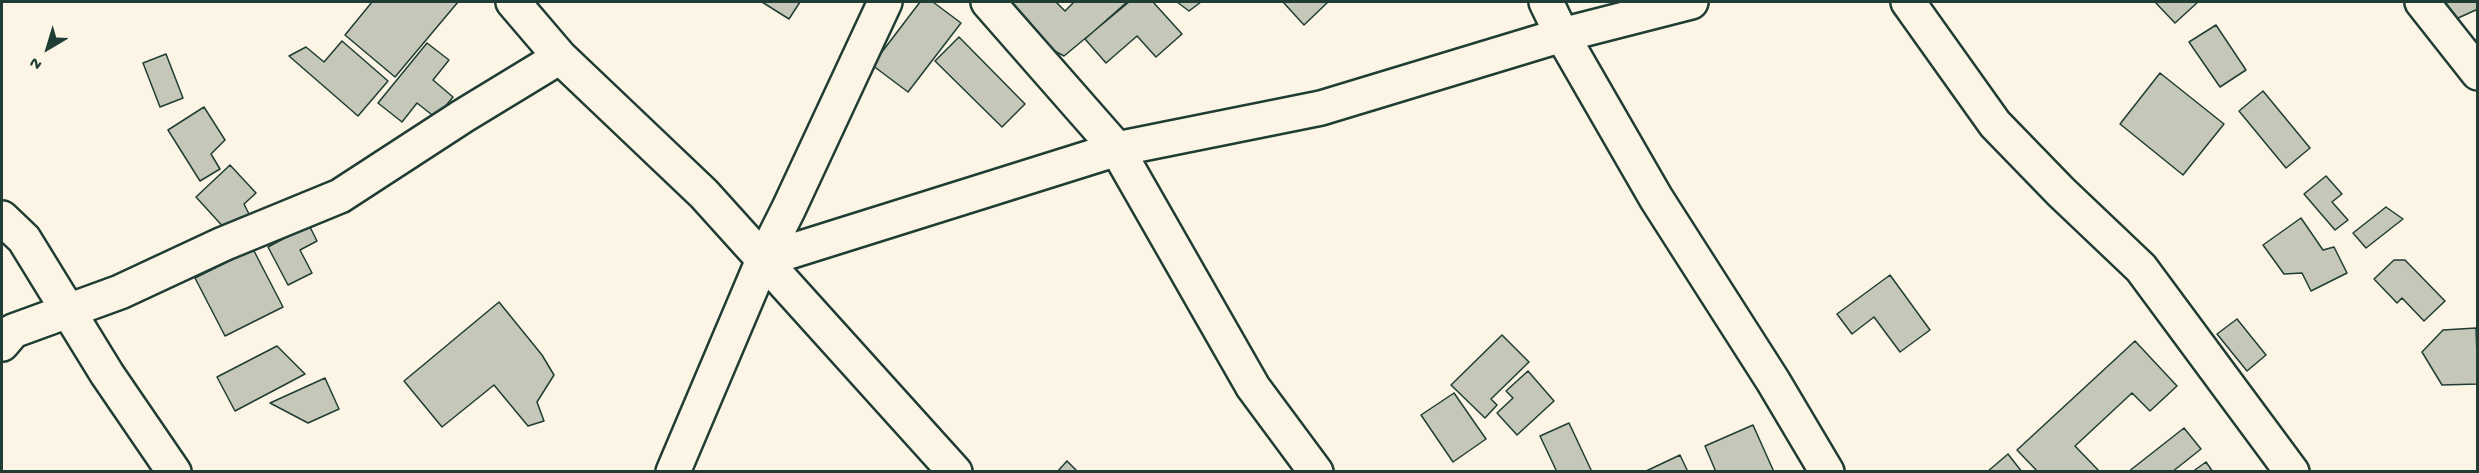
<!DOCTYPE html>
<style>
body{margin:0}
#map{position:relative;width:2479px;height:473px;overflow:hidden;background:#fcf5e5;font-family:"Gochi Hand",sans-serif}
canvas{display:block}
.frame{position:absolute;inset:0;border:3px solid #1f3d34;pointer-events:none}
.north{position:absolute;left:18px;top:18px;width:60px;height:60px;-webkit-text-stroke:4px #fcf5e5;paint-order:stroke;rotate:218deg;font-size:16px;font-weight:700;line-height:24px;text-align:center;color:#1f3d34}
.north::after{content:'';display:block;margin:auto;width:21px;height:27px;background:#1f3d34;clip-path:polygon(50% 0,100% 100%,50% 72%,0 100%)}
</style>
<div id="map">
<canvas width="2479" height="473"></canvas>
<div class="frame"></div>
<div class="north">N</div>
</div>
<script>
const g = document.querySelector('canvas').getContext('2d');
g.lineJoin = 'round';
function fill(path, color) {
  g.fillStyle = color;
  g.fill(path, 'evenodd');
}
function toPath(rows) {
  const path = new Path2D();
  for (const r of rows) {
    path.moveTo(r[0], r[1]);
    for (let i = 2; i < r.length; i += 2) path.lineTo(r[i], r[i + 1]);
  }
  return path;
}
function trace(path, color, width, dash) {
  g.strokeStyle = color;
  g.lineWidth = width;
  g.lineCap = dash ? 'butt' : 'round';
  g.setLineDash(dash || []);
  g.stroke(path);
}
const building = toPath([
 [372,2,458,2,395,77,345,35,372,2],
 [762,2,800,2,789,19,762,2],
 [920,2,933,2,961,23,908,92,872,65,920,2],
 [1010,2,1056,2,1065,11,1074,2,1129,2,1064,56,1049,48,1010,2],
 [1127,2,1153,2,1182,34,1156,57,1137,36,1106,63,1085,39,1127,2],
 [1177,2,1201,2,1189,11,1177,2],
 [1283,2,1328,2,1304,25,1283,2],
 [2155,2,2198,2,2175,23,2155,2],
 [2440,2,2478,2,2478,9,2456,19,2440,2],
 [2216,25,2246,70,2220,87,2189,42,2216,25],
 [959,37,1025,104,1002,127,935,61,959,37],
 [342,41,388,81,358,116,289,56,306,47,324,62,342,41],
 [427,43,449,60,433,80,453,97,436,118,417,103,402,122,378,103,427,43],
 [166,54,183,98,160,107,143,63,166,54],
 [2160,73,2224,124,2183,175,2120,124,2160,73],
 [2263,91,2310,148,2286,168,2239,111,2263,91],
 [204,107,225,140,211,154,220,169,200,181,168,130,204,107],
 [230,165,256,193,244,204,251,218,227,231,196,197,230,165],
 [2326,176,2342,194,2332,202,2348,220,2335,230,2304,194,2326,176],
 [2386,207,2403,219,2366,248,2353,233,2386,207],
 [2301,218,2323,250,2334,247,2347,273,2311,291,2302,273,2284,274,2263,245,2301,218],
 [309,225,317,241,300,250,312,273,288,285,268,247,309,225],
 [253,249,283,307,225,336,195,278,253,249],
 [2394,260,2405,260,2445,301,2424,321,2402,298,2397,303,2374,279,2394,260],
 [1890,275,1930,330,1900,352,1874,317,1852,334,1837,314,1890,275],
 [499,302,542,355,554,375,537,402,544,421,528,426,494,385,442,427,404,381,499,302],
 [2237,319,2266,355,2247,371,2217,334,2237,319],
 [2476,328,2478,384,2442,385,2422,352,2443,330,2476,328],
 [1502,335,1529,362,1491,399,1497,405,1485,418,1451,385,1502,335],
 [2135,341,2177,386,2150,411,2132,393,2075,446,2100,472,2038,472,2017,450,2135,341],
 [277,346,305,374,235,411,217,377,277,346],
 [1528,371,1554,401,1517,435,1497,413,1513,398,1506,391,1528,371],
 [325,378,339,409,308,423,270,403,325,378],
 [1454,393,1486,439,1453,462,1421,415,1454,393],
 [1569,423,1592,472,1553,472,1556,470,1540,436,1569,423],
 [1753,425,1774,472,1716,472,1705,446,1753,425],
 [2184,428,2201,449,2172,472,2128,472,2184,428],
 [2008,454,2022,472,1987,472,2008,454],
 [1680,455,1688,472,1644,472,1680,455],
 [1067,461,1078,472,1057,472,1067,461],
 [2206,462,2213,472,2192,472,2206,462]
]);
fill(building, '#c5c7b9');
trace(building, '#1f3d34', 1.5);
const minor = toPath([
 [513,2,560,57,704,194,955,472],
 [988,2,1117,149,1253,387,1316,472],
 [1546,2,1562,35,1656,198,1773,381,1827,472],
 [1908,2,1995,124,2061,192,2141,268,2292,472],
 [2422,2,2478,73],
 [2,218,24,239,107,374,174,472],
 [763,260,1117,149,1321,108,1562,35,1691,2],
 [2,344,13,331,120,292,223,244,340,196,463,116,560,57],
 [673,472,763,260,789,208,885,2]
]);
trace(minor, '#1f3d34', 38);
trace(minor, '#fcf5e5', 33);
</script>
